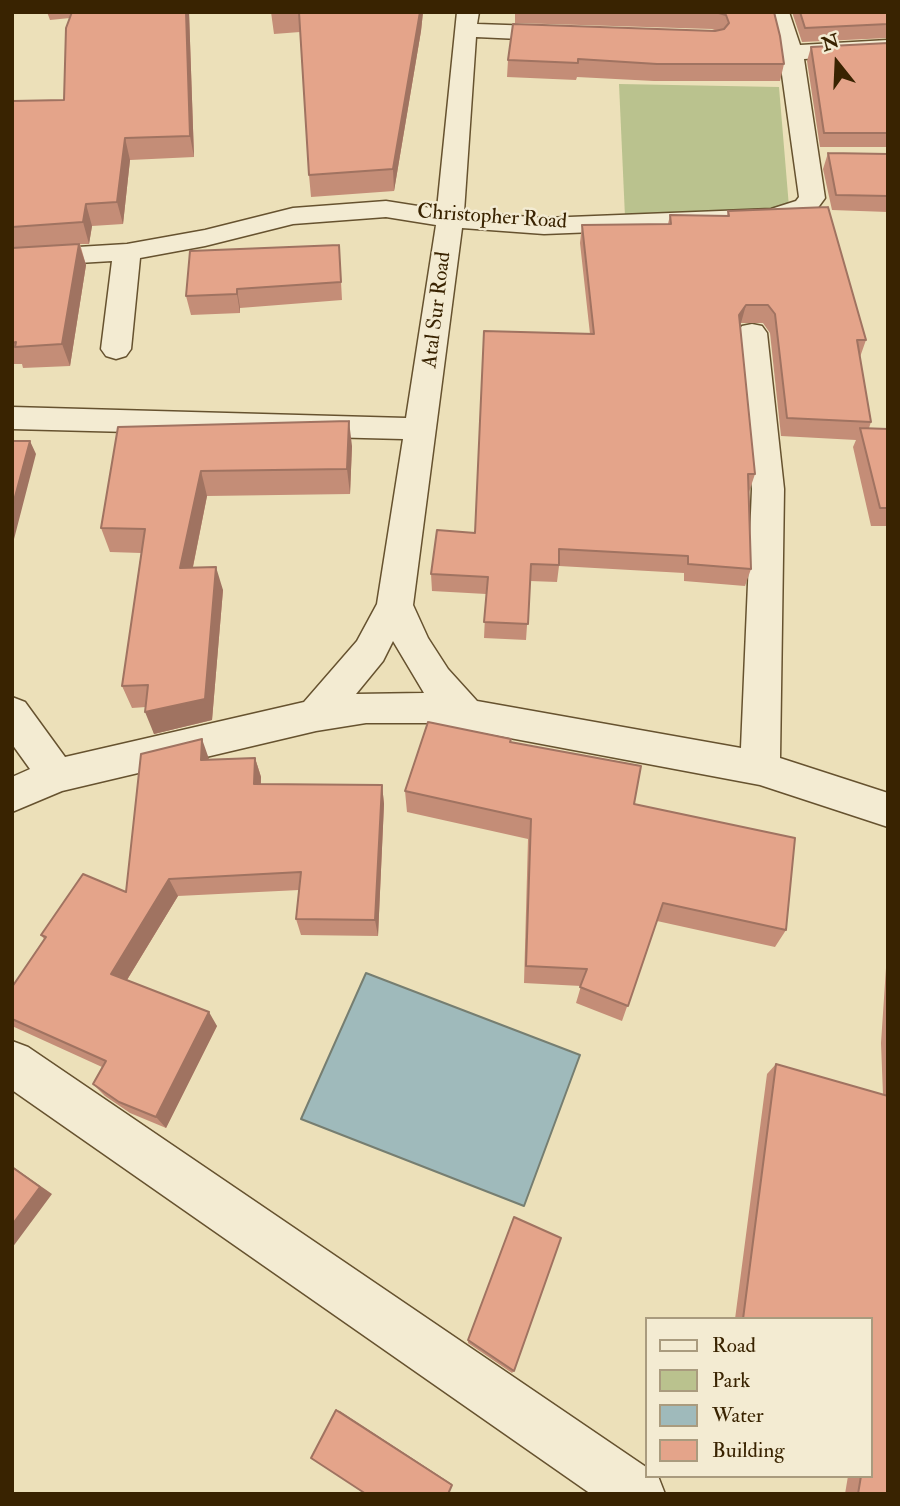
<!DOCTYPE html>
<style>
body{margin:0}
#map{position:relative;width:900px;height:1506px;overflow:hidden;background:#ece0b9;font-family:"IM FELL Double Pica",serif}
canvas{display:block}
.frame{position:absolute;inset:0;border:14px solid #392301;pointer-events:none}
.legend{position:absolute;left:645px;top:1317px;width:228px;height:161px;box-sizing:border-box;background:#f3ebd2;border:2px solid #a99b7e;margin:0;padding:9px 12px;list-style:none;font-size:21px;color:#392301}
.legend li{display:flex;align-items:center;gap:14px;height:35px}
.legend b{width:35px;border:2px solid #a99b7e}
.north{position:absolute;left:802px;top:28px;width:70px;height:70px;-webkit-text-stroke:5px #f3ebd2;paint-order:stroke;rotate:342deg;font-size:19px;font-weight:700;line-height:28px;text-align:center;color:#392301}
.north::after{content:'';display:block;margin:auto;width:24px;height:32px;background:#392301;clip-path:polygon(50% 0,100% 100%,50% 72%,0 100%)}
</style>
<div id="map">
<canvas width="900" height="1506"></canvas>
<div class="frame"></div>
<ul class="legend">
<li><b style="height:9px;background:#f3ebd2"></b>Road</li>
<li><b style="height:19px;background:#bac28e"></b>Park</li>
<li><b style="height:19px;background:#9fbabb"></b>Water</li>
<li><b style="height:19px;background:#e4a48a"></b>Building</li>
</ul>
<div class="north">N</div>
</div>
<script>
const g = document.querySelector('canvas').getContext('2d');
g.lineJoin = 'round';
function fill(path, color) {
  g.fillStyle = color;
  g.fill(path, 'evenodd');
}
function toPath(rows) {
  const path = new Path2D();
  for (const r of rows) {
    path.moveTo(r[0], r[1]);
    for (let i = 2; i < r.length; i += 2) path.lineTo(r[i], r[i + 1]);
  }
  return path;
}
function trace(path, color, width, dash) {
  g.strokeStyle = color;
  g.lineWidth = width;
  g.lineCap = dash ? 'butt' : 'round';
  g.setLineDash(dash || []);
  g.stroke(path);
}
function write(font, color, halo, rows, align = 'center') {
  g.font = font + ' "IM FELL Double Pica",serif';
  g.lineWidth = 5;
  g.setLineDash([]);
  g.textBaseline = 'middle';
  g.strokeStyle = halo;
  g.fillStyle = color;
  for (const [text, x, y, turn = 0] of rows) {
    g.save();
    g.translate(x, y);
    g.rotate((+turn || 0) * Math.PI / 180);
    g.textAlign = isNaN(turn) ? turn : align;
    if (halo) g.strokeText(text, 0, 0);
    g.fillText(text, 0, 0);
    g.restore();
  }
}
fill(toPath([
 [619,84,779,87,789,207,625,217]
]), '#bac28e');
const water = toPath([
 [366,973,580,1055,524,1206,301,1119,366,973]
]);
fill(water, '#9fbabb');
trace(water, '#767e71', 2);
const minor = toPath([
 [457,12,479,12,477,24,564,27,572,29,575,34,572,39,564,41,476,37,464,212,544,218,771,209,796,201,799,197,779,53,767,12,789,12,800,45,888,40,888,54,804,59,825,198,814,213,771,225,544,234,462,228,413,605,428,638,448,669,477,701,741,748,752,489,737,333,742,326,752,324,762,326,767,333,784,489,780,758,888,793,888,827,760,785,430,723,366,723,316,731,62,791,12,812,12,777,30,769,12,744,12,697,25,702,65,757,304,702,357,641,377,604,403,439,12,429,12,407,406,418,436,225,386,217,293,224,205,246,140,258,131,349,126,356,116,359,106,356,101,349,112,261,12,267,12,251,127,244,205,230,293,208,386,201,437,209,457,12],
 [393,641,424,693,356,694,383,661,393,641],
 [12,1041,28,1047,646,1467,646,1476,658,1476,665,1494,591,1494,12,1090,12,1041]
]);
trace(minor, '#66522f', 3);
fill(minor, '#f3ebd2');
fill(toPath([
 [47,12,189,12,194,157,130,160,123,224,92,226,89,244,80,244,86,265,70,366,23,368,22,364,12,364,12,107,64,100,70,18,50,20],
 [271,12,423,12,421,31,394,191,311,197,309,175,300,32,274,34],
 [515,12,774,12,784,64,780,81,654,81,577,77,576,80,507,77,508,60,717,31,712,29,515,23],
 [792,12,888,12,888,38,802,42],
 [888,43,888,147,820,147,807,61,811,47],
 [828,153,888,154,888,212,832,210,823,169],
 [728,211,866,340,860,357,871,422,869,428,888,429,888,526,871,526,853,447,856,440,781,436,770,333,763,323,741,323,740,325,755,474,749,492,751,569,745,586,684,581,684,573,559,566,557,582,530,581,526,640,484,638,486,594,432,591,431,574,475,533,590,334,580,243,582,225,668,224,670,215,727,216],
 [339,245,342,300,240,308,240,313,191,315,186,296],
 [118,427,352,446,350,494,207,496,193,567,223,590,212,720,154,734,146,707,132,708,122,686,141,553,110,552,101,528],
 [510,742,634,804,786,930,775,947,657,921,622,1021,576,1003,581,986,524,983,528,839,407,812,405,791],
 [255,758,261,777,261,784,382,785,384,804,378,936,301,935,296,919,299,890,178,896,127,980,217,1026,166,1128,130,1113,105,1096,93,1084,102,1067,12,1026,12,987,44,939,41,935,126,892,209,760],
 [888,938,888,1494,845,1494,848,1476,870,1476,870,1319,735,1319,767,1074,776,1064,883,1095,881,1043],
 [468,1340,514,1371,512,1373,468,1343]
]), '#c48d77');
fill(toPath([
 [186,12,189,12,194,157,190,136],
 [420,12,423,12,421,31,394,191,393,169],
 [125,138,130,160,123,224,117,202],
 [86,204,92,226,89,244,83,222],
 [79,244,86,265,70,366,62,344],
 [237,289,240,308,240,313,237,294],
 [746,305,741,323,734,333,739,315],
 [349,421,352,446,350,494,347,469],
 [30,441,36,454,13,543,12,508],
 [201,471,207,496,188,591,180,568],
 [216,567,223,590,212,720,154,734,145,712],
 [202,739,209,759,208,779,201,760],
 [255,758,261,777,260,803,254,784],
 [382,785,384,804,378,936,375,920],
 [169,879,178,896,122,988,111,974],
 [209,1012,217,1026,166,1128,156,1117],
 [12,1166,52,1194,12,1248],
 [336,1410,340,1411,452,1484,452,1485]
]), '#a07361');
const building = toPath([
 [72,12,186,12,190,136,125,138,117,202,86,204,83,222,12,227,12,107,13,101,64,100,66,28,72,12],
 [299,12,420,12,393,169,309,175,299,12],
 [715,12,774,12,780,36,784,64,657,64,578,59,578,63,508,60,513,24,715,31,724,29,729,23,726,15,715,12],
 [800,12,888,12,888,24,805,28,800,12],
 [888,43,888,133,824,133,811,47,888,43],
 [828,153,888,154,888,196,836,195,828,153],
 [828,207,866,340,857,340,871,422,787,418,775,314,768,305,746,305,739,315,755,474,748,474,751,569,688,564,688,556,559,549,559,565,531,564,528,624,484,622,488,577,431,574,437,530,475,533,484,331,594,334,582,225,671,224,670,215,729,216,728,211,828,207],
 [79,244,62,344,15,347,16,342,12,343,12,248,79,244],
 [339,245,341,282,237,289,237,294,186,296,190,251,339,245],
 [349,421,347,469,201,471,180,568,216,567,205,699,145,712,148,685,122,686,145,529,101,528,118,427,349,421],
 [860,428,888,429,888,508,880,508,860,428],
 [12,441,30,441,12,508,12,441],
 [428,722,511,739,510,742,641,766,634,804,795,838,786,930,663,903,628,1006,580,987,587,969,526,966,531,819,405,791,428,722],
 [202,739,201,760,255,758,254,784,382,785,375,920,296,919,301,872,169,879,111,974,209,1012,156,1117,119,1102,93,1084,106,1061,12,1019,12,987,46,937,41,935,83,874,126,892,141,754,202,739],
 [776,1064,888,1096,888,1494,858,1494,861,1476,870,1476,870,1319,743,1319,776,1064],
 [12,1167,40,1187,12,1225,12,1167],
 [514,1217,561,1238,514,1371,468,1340,514,1217],
 [336,1410,452,1485,448,1494,366,1494,311,1458,336,1410]
]);
fill(building, '#e4a48a');
trace(building, '#a07361', 2);
write('21px', '#392301', '#f3ebd2', [
 ["Christopher Road",492,218,4],
 ["Atal Sur Road",438,310,-83]
]);
</script>
